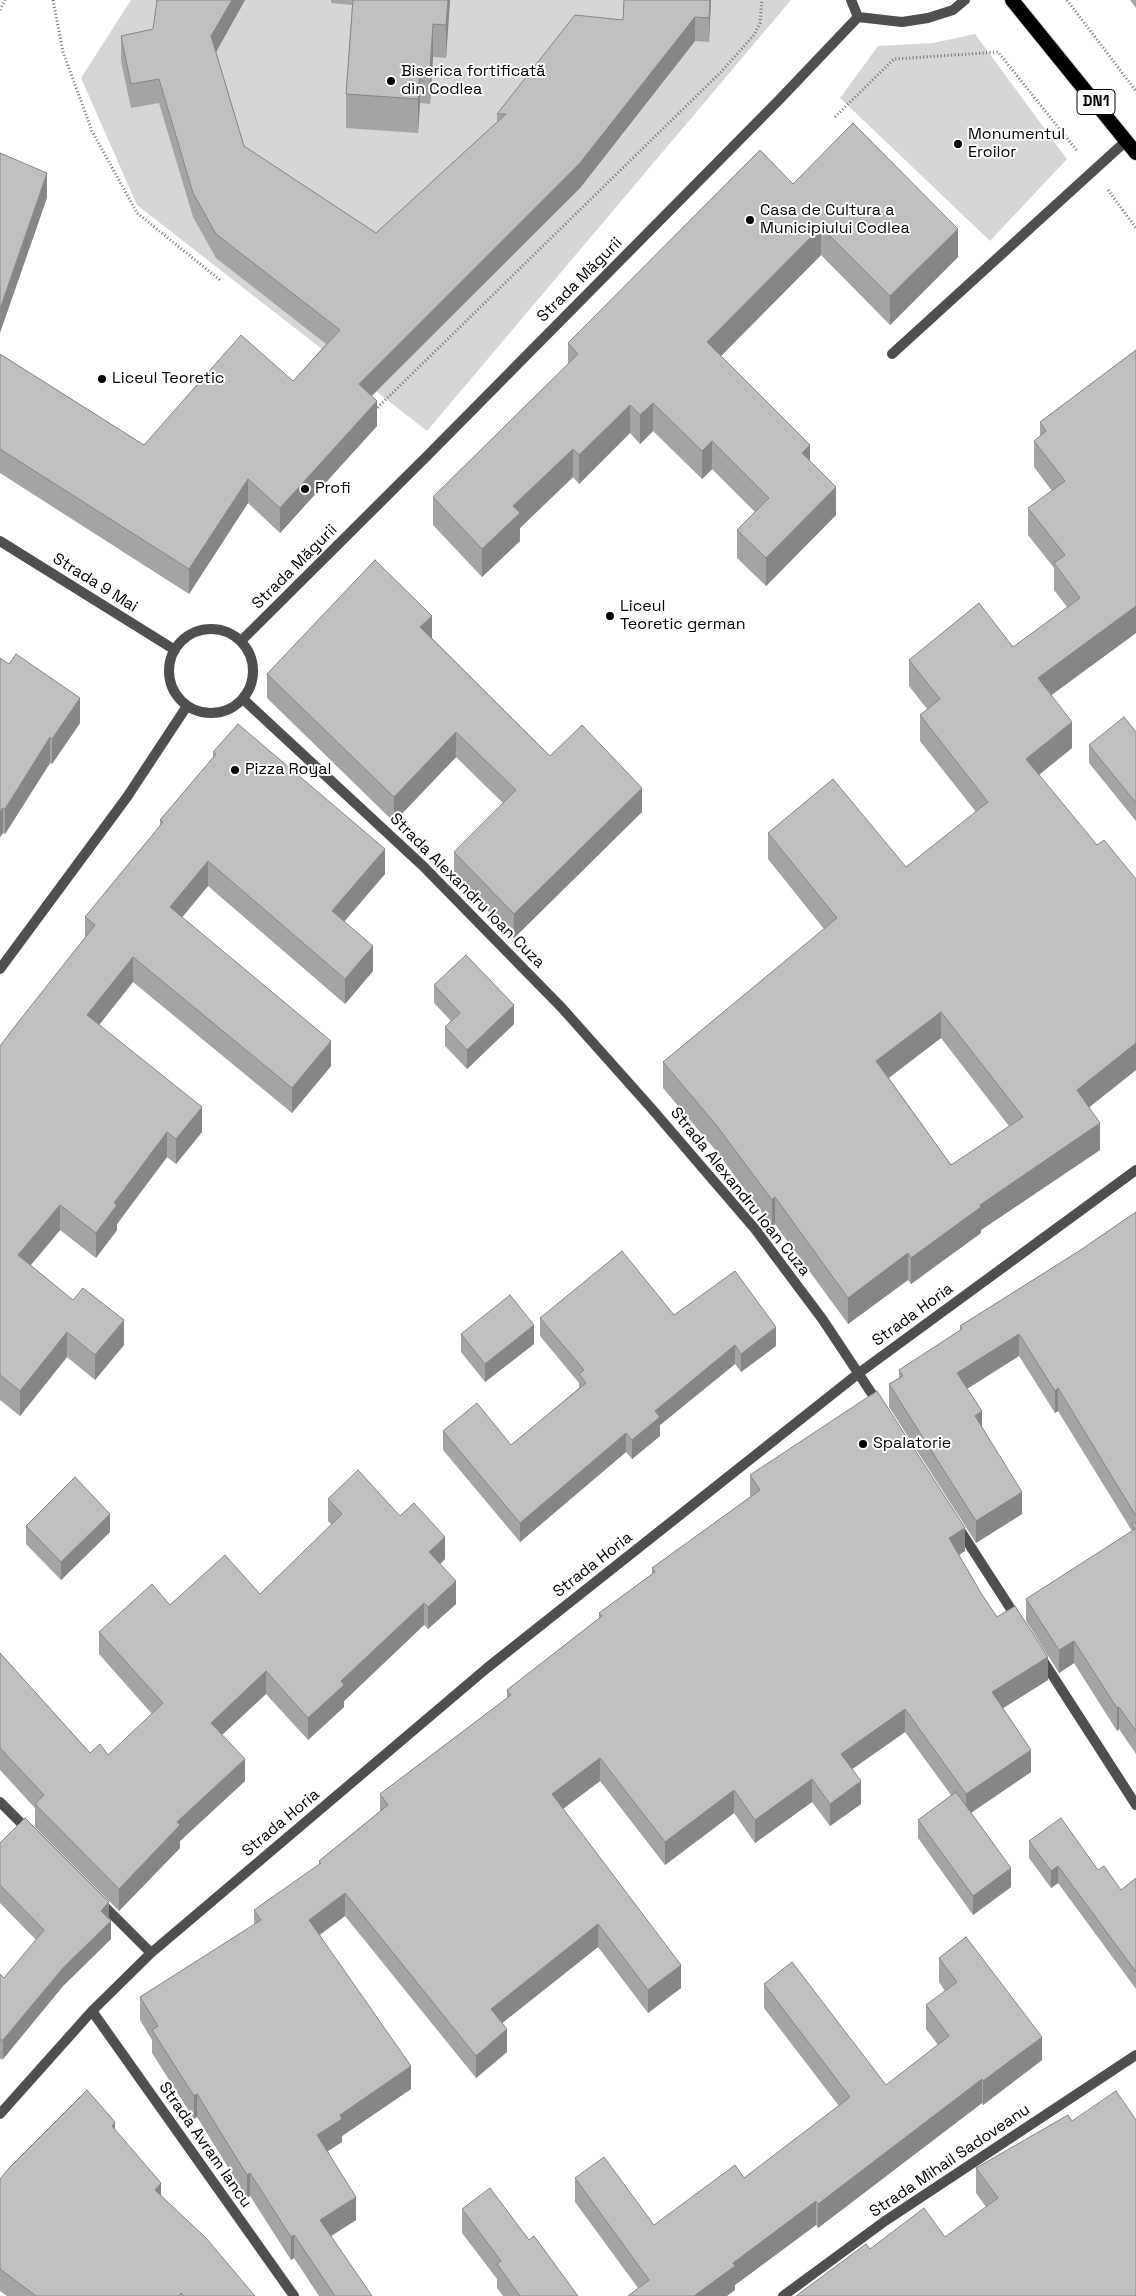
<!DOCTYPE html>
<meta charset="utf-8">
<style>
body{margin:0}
canvas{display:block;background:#fff}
</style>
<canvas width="1136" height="2296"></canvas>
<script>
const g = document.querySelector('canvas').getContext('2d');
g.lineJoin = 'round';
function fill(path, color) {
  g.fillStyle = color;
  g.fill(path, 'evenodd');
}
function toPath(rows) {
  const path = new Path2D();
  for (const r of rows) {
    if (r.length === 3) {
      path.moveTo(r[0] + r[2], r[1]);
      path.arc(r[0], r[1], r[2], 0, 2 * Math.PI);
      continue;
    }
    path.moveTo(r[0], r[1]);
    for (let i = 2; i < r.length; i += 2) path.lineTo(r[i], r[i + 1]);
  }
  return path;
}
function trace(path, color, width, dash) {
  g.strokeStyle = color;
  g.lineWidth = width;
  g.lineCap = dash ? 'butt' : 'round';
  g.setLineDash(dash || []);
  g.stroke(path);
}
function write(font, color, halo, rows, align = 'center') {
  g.font = font + ' "Space Grotesk",sans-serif';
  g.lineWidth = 4;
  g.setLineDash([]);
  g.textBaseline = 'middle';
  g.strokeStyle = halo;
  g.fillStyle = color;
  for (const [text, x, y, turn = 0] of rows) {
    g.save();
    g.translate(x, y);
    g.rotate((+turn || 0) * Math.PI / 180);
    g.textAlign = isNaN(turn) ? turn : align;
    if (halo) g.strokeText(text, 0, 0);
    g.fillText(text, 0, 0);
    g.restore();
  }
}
fill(toPath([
 [131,0,791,0,427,431,137,205,81,78],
 [975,34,1067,159,990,241,840,98,878,46,933,43]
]), '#d6d6d6');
const trunk = toPath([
 [1012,0,1136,153]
]);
trace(trunk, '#dbdbdb', 16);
trace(toPath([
 [53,0,63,52,92,131,137,213,220,280],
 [1067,0,1136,91],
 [0,10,5,0],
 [835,117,894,59,998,52,1078,152],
 [1108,190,1136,228],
 [375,410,721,72,754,35,760,23,762,0]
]), '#717171', 3, [1, 2.5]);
trace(toPath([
 [892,354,1126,141]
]), '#4f4f4f', 10);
trace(toPath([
 [851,0,858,17],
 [858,17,902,22,928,18,953,10,965,0],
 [0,541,175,650],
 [211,671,42],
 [241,641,427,456,779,100,858,17],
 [243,699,423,866,562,1008,652,1109,755,1229,823,1320,880,1406],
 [0,969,127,797,187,706],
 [958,1527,1018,1620],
 [1040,1656,1136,1805],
 [0,1802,30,1832],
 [100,1902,151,1953],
 [92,2011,294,2296],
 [0,2114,92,2011,151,1953,487,1668,859,1373,1136,1170],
 [783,2296,885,2221,1136,2055]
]), '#4f4f4f', 10);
trace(trunk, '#000', 14);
fill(toPath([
 [157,0,245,0,216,52,244,146,376,233,497,122,497,114,623,20,711,0,709,42,695,41,580,188,372,396,377,426,280,533,248,503,189,594,0,473,0,354,144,445,293,381,326,344,216,258,193,217,159,103,131,108,121,61,121,36,153,29],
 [331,0,450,0,446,58,433,57,430,104,420,103,418,133,346,128,346,94,352,5,331,3],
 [1130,0,1136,0,1136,8],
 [793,184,958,257,890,325,821,255,721,356,810,461,836,515,766,586,737,558,737,530,755,512,712,469,702,479,653,431,640,444,630,433,579,484,573,477,520,528,520,541,482,577,433,525,433,497,568,364,568,343],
 [1136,350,1136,633,1051,695,1072,748,1039,775,1136,1070,1089,1107,1100,1150,981,1230,981,1233,911,1284,908,1280,848,1324,775,1224,772,1226,717,1152,663,1088,663,1062,824,929,768,859,768,833,906,867,976,812,920,741,920,715,927,709,909,686,909,660,1013,647,1067,607,1054,590,1054,568,1028,535,1028,508,1052,491,1034,467,1034,441,1040,436,1040,422],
 [941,1038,1009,1126,951,1165,889,1078],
 [432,638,550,756,642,812,514,938,454,876,454,852,503,803,456,757,394,822,267,698,267,674],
 [0,658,80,723,52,764,50,763,5,834,3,833,0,837],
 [1136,732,1136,821,1089,763,1089,745],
 [213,752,385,874,344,921,373,971,345,1004,208,886,182,917,331,1066,292,1113,133,982,99,1025,202,1132,176,1164,167,1157,117,1224,117,1230,96,1258,60,1230,31,1265,124,1345,95,1380,67,1357,20,1416,0,1400,0,1046,85,938,85,917,160,826,160,820,213,758],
 [434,985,514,1024,467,1069,445,1046,445,1027,451,1021,434,1003],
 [1136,1212,1136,1754,1119,1729,1117,1731,1074,1663,1059,1673,1026,1621,1026,1599,1132,1531,1058,1411,1055,1413,1019,1356,967,1389,982,1427,1022,1514,976,1543,889,1407,889,1384,899,1378,899,1370,960,1331,960,1326,1079,1251],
 [674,1315,776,1346,741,1372,735,1364,660,1425,660,1436,632,1459,626,1452,520,1542,443,1450,443,1431,511,1445,579,1388,579,1383,540,1336,540,1318],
 [461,1334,534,1344,485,1382,461,1352],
 [750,1475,965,1551,959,1555,981,1593,997,1617,1048,1680,1003,1708,1031,1772,971,1813,1011,1887,973,1915,918,1838,918,1820,951,1795,905,1732,852,1769,861,1804,830,1826,812,1802,755,1843,734,1813,665,1865,600,1781,563,1809,681,1988,648,2013,598,1947,502,2023,507,2052,476,2078,345,1916,320,1935,411,2089,342,2136,342,2142,328,2151,356,2220,331,2236,372,2296,319,2296,294,2258,291,2260,250,2196,247,2198,197,2117,194,2119,152,2053,152,2040,140,2020,140,1997,254,1925,254,1910,319,1865,319,1861,380,1811,380,1794,507,1698,507,1690,599,1618,599,1613,652,1574,652,1568,750,1497],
 [328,1499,400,1516,445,1559,440,1564,456,1604,428,1629,424,1625,344,1701,344,1707,308,1740,266,1694,222,1735,245,1781,180,1841,180,1848,119,1911,35,1827,35,1808,0,1770,0,1653,90,1753,108,1755,152,1714,99,1654,99,1632,170,1605,260,1594,332,1525,328,1521],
 [26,1526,110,1532,61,1580,26,1544],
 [1029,1841,1098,1870,1121,1890,1136,1878,1136,1989,1058,1883,1051,1888,1029,1858],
 [0,1843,109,1919,111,1939,63,1986,3,2059,0,2059,0,1974,4,1978,36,1940,0,1903],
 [939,1958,1042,2060,983,2105,982,2103,818,2228,816,2225,735,2285,735,2290,638,2288,575,2202,575,2178,654,2225,744,2178,839,2106,764,2008,764,1984,886,2085,938,2045,926,2029,926,2005,945,1991,939,1982],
 [1072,2121,1136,2296,870,2249,945,2237,986,2207,976,2193,976,2168],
 [115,2130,161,2195,255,2296,7,2296,0,2291,0,2179],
 [462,2209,529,2240,578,2296,503,2296,497,2288,497,2279,462,2233]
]), '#a4a4a4');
fill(toPath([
 [232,0,245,0,211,61,211,36],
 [448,0,450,0,446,58,446,25],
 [710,0,711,0,709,42,709,18],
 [695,17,695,41,580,188,359,408,359,384],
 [433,24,433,57,430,104,430,70],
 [420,69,420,103,418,133,418,99],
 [47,173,47,198,0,333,0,309],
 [821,227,821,255,707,370,707,342],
 [958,229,958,257,890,325,890,296],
 [377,401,377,426,280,533,280,508],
 [653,403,653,431,640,444,640,415],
 [630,405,630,433,579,484,579,455],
 [712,441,712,469,702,479,702,451],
 [810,445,810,473,802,453],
 [573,449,573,477,520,528,520,541,482,577,482,549,513,506],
 [248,479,248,503,189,594,189,569],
 [836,487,836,515,766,586,766,558],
 [1136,606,1136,633,1038,705,1038,678],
 [432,616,432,640,420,627],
 [80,698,80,723,52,764,52,739],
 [1072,722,1072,748,1026,785,1026,759],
 [456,732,456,757,394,822,394,797],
 [50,737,50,763,5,834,5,809],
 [642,788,642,812,514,938,514,914],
 [3,808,3,833,0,837,0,812],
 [385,849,385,874,332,936,332,911],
 [208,861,208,886,170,932,170,907],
 [373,946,373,971,345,1004,345,979],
 [133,957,133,982,87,1040,87,1015],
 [514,1005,514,1024,467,1069,467,1050],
 [941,1012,941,1038,876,1087,876,1061],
 [331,1041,331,1066,292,1113,292,1088],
 [1136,1043,1136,1070,1077,1117,1077,1090],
 [202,1107,202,1132,176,1164,176,1139],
 [1100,1123,1100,1150,981,1230,981,1233,911,1284,911,1258,980,1205],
 [167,1132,167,1157,117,1224,117,1230,96,1258,96,1233,114,1203],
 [775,1197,775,1224,772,1226,772,1200],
 [60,1205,60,1230,18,1280,18,1255],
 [908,1253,908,1280,848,1324,848,1298],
 [124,1320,124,1345,95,1380,95,1355],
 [534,1325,534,1344,485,1382,485,1364],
 [776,1327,776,1346,741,1372,741,1354],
 [67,1332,67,1357,20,1416,20,1391],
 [1019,1334,1019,1356,957,1395,957,1373],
 [735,1345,735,1364,660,1425,660,1436,632,1459,632,1440,655,1411],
 [1058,1388,1058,1411,1055,1413,1055,1391],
 [982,1411,982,1433,975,1416],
 [626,1433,626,1452,520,1542,520,1523],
 [1022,1492,1022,1514,976,1543,976,1521],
 [110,1514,110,1532,61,1580,61,1562],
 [965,1528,965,1551,949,1561,949,1538],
 [445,1537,445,1559,429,1574,429,1552],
 [456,1581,456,1604,428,1629,428,1607],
 [424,1603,424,1625,344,1701,344,1707,308,1740,308,1718,341,1681],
 [1074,1641,1074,1663,1059,1673,1059,1650],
 [1048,1657,1048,1680,992,1715,992,1692],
 [266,1671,266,1694,211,1745,211,1723],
 [1119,1707,1119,1729,1117,1731,1117,1708],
 [905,1709,905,1732,841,1777,841,1754],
 [1031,1750,1031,1772,966,1816,966,1794],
 [600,1758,600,1781,552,1817,552,1794],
 [245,1759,245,1781,180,1841,180,1848,119,1911,119,1889,177,1822],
 [812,1779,812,1802,755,1843,755,1820],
 [861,1781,861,1804,830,1826,830,1804],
 [734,1790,734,1813,665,1865,665,1842],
 [1058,1866,1058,1883,1051,1888,1051,1871],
 [1011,1868,1011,1887,973,1915,973,1896],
 [345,1893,345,1916,309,1942,309,1920],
 [109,1902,109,1921,101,1911],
 [111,1921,111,1939,63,1986,3,2059,3,2040,63,1968],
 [598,1924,598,1947,491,2032,491,2009],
 [681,1965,681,1988,648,2013,648,1990],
 [507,2029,507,2052,476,2078,476,2056],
 [1042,2037,1042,2060,983,2105,983,2081],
 [411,2066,411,2089,342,2136,342,2142,317,2158,317,2135,340,2115],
 [982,2079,982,2103,818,2228,818,2204],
 [197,2094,197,2117,194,2119,194,2096],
 [115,2122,115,2145,112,2126],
 [250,2173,250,2196,247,2198,247,2175],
 [161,2183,161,2205,155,2190],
 [356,2197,356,2220,320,2243,320,2220],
 [816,2201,816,2225,735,2285,735,2290,727,2296,694,2296,733,2263],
 [294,2235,294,2258,291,2260,291,2237]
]), '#868686');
const building = toPath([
 [157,0,232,0,211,36,244,146,376,233,506,114,497,114,575,15,623,20,624,0,710,0,709,18,695,17,580,163,359,384,377,401,280,508,248,479,189,569,0,449,0,354,144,445,241,335,293,381,340,330,216,234,193,193,159,79,131,84,121,36,153,29,157,0],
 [353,0,448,0,446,25,433,24,430,70,420,69,418,99,346,94,353,0],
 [853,123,958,229,890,296,821,227,707,342,810,445,802,453,836,487,766,558,737,530,769,498,712,441,702,451,653,403,640,415,630,405,579,455,573,449,513,506,520,513,482,549,433,497,578,354,568,343,760,150,793,184,853,123],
 [0,153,47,173,0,309,0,153],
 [1136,350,1136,606,1038,678,1072,722,1026,759,1097,845,1104,840,1136,879,1136,1043,1077,1090,1100,1123,980,1205,981,1207,911,1258,908,1253,848,1298,775,1197,772,1200,717,1126,663,1062,837,918,768,833,833,779,906,867,988,802,920,715,940,699,909,660,979,603,1013,647,1080,598,1054,563,1065,555,1028,508,1065,481,1034,441,1046,431,1040,422,1136,350],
 [941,1012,1023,1117,951,1165,876,1061,941,1012],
 [375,560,432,616,420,627,550,756,582,725,642,788,514,914,454,852,516,790,456,732,394,797,267,674,375,560],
 [16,654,80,698,52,739,50,737,5,809,3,808,0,812,0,658,9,664,16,654],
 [1124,717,1136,732,1136,803,1089,745,1124,717],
 [238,724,385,849,332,911,373,946,345,979,208,861,170,907,331,1041,292,1088,133,957,87,1015,202,1107,176,1139,167,1132,114,1203,117,1205,96,1233,60,1205,18,1255,73,1300,83,1288,124,1320,95,1355,67,1332,20,1391,0,1375,0,1046,12,1030,95,925,85,917,163,822,160,820,216,754,213,752,238,724],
 [466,955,514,1005,467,1050,445,1027,460,1013,434,985,466,955],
 [1136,1212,1136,1516,1058,1388,1055,1391,1019,1334,957,1373,982,1411,975,1416,1022,1492,976,1521,889,1384,903,1376,899,1370,962,1329,960,1326,1079,1251,1136,1212],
 [622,1251,674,1315,735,1271,776,1327,741,1354,735,1345,655,1411,660,1417,632,1440,626,1433,520,1523,443,1431,477,1403,511,1445,586,1383,579,1374,584,1370,540,1318,622,1251],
 [510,1295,534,1325,485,1364,461,1334,510,1295],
 [877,1391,965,1528,949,1538,981,1593,997,1617,1015,1606,1048,1657,992,1692,1031,1750,966,1794,905,1709,841,1754,861,1781,830,1804,812,1779,755,1820,734,1790,665,1842,600,1758,552,1794,681,1965,648,1990,598,1924,491,2009,507,2029,476,2056,345,1893,309,1920,411,2066,340,2115,342,2119,317,2135,356,2197,320,2220,372,2296,335,2296,294,2235,291,2237,250,2173,247,2175,197,2094,194,2096,152,2030,158,2026,140,1997,261,1920,254,1910,321,1863,319,1861,388,1805,380,1794,511,1695,507,1690,602,1616,599,1613,655,1572,652,1568,760,1490,750,1475,877,1391],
 [358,1470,400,1516,414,1503,445,1537,429,1552,456,1581,428,1607,424,1603,341,1681,344,1685,308,1718,266,1671,211,1723,245,1759,177,1822,180,1825,119,1889,35,1804,44,1795,0,1748,0,1653,90,1753,100,1744,108,1755,163,1703,99,1632,152,1584,170,1605,225,1555,260,1594,342,1514,328,1499,358,1470],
 [75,1477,110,1514,61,1562,26,1526,75,1477],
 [1136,1522,1136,1731,1119,1707,1117,1708,1074,1641,1059,1650,1026,1599,1135,1529,1132,1524,1136,1522],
 [956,1792,1011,1868,973,1896,918,1820,956,1792],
 [25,1818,109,1902,101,1911,111,1921,63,1968,3,2040,0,2040,0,1974,4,1978,44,1930,0,1885,0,1843,25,1818],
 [1061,1818,1098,1870,1104,1866,1121,1890,1136,1878,1136,1972,1058,1866,1051,1871,1029,1841,1061,1818],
 [966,1937,1042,2037,983,2081,982,2079,818,2204,816,2201,733,2263,735,2266,694,2296,628,2296,649,2280,575,2178,604,2157,654,2225,735,2165,744,2178,850,2097,764,1984,792,1962,886,2085,949,2036,926,2005,957,1982,939,1958,966,1937],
 [87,2090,115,2122,112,2126,161,2183,155,2190,206,2238,255,2296,184,2296,181,2293,179,2296,36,2296,0,2269,0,2179,9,2168,87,2090],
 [1116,2091,1136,2120,1136,2296,796,2296,866,2244,870,2249,924,2208,945,2237,998,2198,976,2168,1068,2115,1072,2121,1116,2091],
 [490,2188,529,2240,534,2236,578,2296,520,2296,497,2264,501,2261,462,2209,490,2188]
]);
fill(building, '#bfbfbf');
trace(building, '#868686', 1);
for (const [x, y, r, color] of [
 [391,81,5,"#000"],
 [958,144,5,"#000"],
 [750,220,5,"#000"],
 [102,379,5,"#000"],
 [305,489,5,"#000"],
 [610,616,5,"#000"],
 [235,770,5,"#000"],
 [863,1444,5,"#000"]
]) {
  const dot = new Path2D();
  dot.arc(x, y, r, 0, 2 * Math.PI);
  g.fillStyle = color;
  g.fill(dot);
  trace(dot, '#fff', 2);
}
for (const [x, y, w] of [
 [1096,102,38]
]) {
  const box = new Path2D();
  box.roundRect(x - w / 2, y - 12.5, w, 25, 4);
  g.fillStyle = '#fff';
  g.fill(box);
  trace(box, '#000', 1);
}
write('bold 15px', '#000', null, [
 ["DN1",1096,102]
]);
write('16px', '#000', '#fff', [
 ["Biserica fortificată",401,72],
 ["din Codlea",401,90],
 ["Monumentul",968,135],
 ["Eroilor",968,153],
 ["Casa de Cultura a",760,211],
 ["Municipiului Codlea",760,229],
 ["Liceul Teoretic",112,379],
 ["Profi",315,489],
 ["Liceul",620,607],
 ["Teoretic german",620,625],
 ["Pizza Royal",245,770],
 ["Spalatorie",873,1444]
], 'left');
write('16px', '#000', '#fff', [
 ["Strada Măgurii",580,280,-45],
 ["Strada Măgurii",295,567,-45],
 ["Strada 9 Mai",95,583,32],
 ["Strada Alexandru Ioan Cuza",467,891,45],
 ["Strada Alexandru Ioan Cuza",740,1192,51],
 ["Strada Horia",913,1315,-36],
 ["Strada Horia",593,1565,-38],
 ["Strada Horia",281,1823,-40],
 ["Strada Avram Iancu",205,2145,55],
 ["Strada Mihail Sadoveanu",950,2161,-34]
]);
</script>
